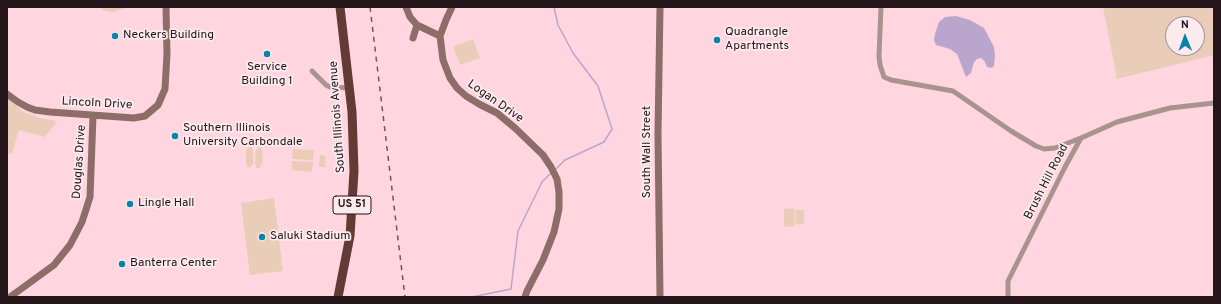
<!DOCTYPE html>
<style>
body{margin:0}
#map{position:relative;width:1221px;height:304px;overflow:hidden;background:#ffd6df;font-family:Overpass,sans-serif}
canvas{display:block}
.frame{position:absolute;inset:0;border:8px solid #231519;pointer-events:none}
.north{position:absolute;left:1165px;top:16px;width:40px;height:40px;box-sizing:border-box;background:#fbeaee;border:1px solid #a59599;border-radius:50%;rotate:359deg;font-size:11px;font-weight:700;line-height:16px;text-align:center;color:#231519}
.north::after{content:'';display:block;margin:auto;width:14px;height:18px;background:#0983a8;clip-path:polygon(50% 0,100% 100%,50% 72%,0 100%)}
</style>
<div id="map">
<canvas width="1221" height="304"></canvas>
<div class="frame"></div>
<div class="north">N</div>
</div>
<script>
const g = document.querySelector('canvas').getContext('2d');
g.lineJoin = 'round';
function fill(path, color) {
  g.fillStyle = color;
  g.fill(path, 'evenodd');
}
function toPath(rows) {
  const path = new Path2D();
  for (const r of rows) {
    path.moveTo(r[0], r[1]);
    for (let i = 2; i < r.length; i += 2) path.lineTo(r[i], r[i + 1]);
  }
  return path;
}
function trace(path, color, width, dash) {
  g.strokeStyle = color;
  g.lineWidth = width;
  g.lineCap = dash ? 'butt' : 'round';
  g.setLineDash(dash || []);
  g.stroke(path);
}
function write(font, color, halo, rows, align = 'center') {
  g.font = font + ' Overpass,sans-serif';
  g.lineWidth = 3.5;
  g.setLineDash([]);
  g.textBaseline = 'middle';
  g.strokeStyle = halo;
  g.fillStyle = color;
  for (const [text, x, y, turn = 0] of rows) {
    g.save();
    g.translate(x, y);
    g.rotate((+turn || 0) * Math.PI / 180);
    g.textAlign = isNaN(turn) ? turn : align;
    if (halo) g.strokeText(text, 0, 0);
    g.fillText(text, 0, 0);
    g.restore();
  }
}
fill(toPath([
 [100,7,128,7,113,12,105,11],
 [1103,7,1214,7,1214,55,1117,79],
 [1173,24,1197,24,1197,48,1173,48],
 [473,39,480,58,460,65,453,47],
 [7,97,23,112,40,118,57,121,45,137,19,130,12,154,7,153],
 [248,147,252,147,252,149,253,150,253,165,251,165,251,167,247,167,247,165,246,164,246,149,248,149],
 [258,147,261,147,261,150,263,150,262,165,260,165,260,168,256,168,256,165,255,165,256,150,257,150],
 [293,149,314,150,313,160,292,159],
 [320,155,326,156,325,167,319,167],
 [292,161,313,162,312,172,292,170],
 [274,198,283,271,250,275,241,203],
 [794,208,795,226,784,227,784,209],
 [795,210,804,210,804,224,796,224]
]), '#e9cdb9');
fill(toPath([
 [956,16,970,20,984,28,994,47,995,56,994,66,992,68,987,67,985,62,981,58,977,59,974,62,971,73,966,77,957,54,950,49,936,45,934,40,935,34,939,22,945,17]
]), '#baa6cd');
trace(toPath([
 [554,7,558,25,573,53,598,86,612,129,604,142,565,160,556,169],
 [472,297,511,289,518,231,542,182,551,173]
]), '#baa6cd', 1.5);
trace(toPath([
 [881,7,879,56,880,65,884,77,891,80,953,91,1011,131,1036,146,1044,149,1055,148,1081,138],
 [312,71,326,85,330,87,349,88],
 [1008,297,1008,281,1065,167,1081,138,1117,122,1170,108,1214,103]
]), '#a9938f', 5);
trace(toPath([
 [406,7,410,17,417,25,440,36],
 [452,7,446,20,440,36,443,60,450,78,457,88,466,96,479,104,497,113,515,128,543,155,551,167,557,179,559,192,559,209,554,232,543,260,527,291,525,297],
 [660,7,658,134,660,297],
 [413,38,417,25],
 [7,94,18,102,27,107,35,110,50,112,134,118,145,116,158,105,165,89,167,54,166,7],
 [10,297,54,265,70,245,82,222,90,197,93,116]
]), '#8c6d68', 7);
trace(toPath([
 [338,297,350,236,354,171,352,112,340,7]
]), '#643b34', 9);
trace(toPath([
 [370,7,405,297]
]), '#6e575c', 1.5, [5, 5]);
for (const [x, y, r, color] of [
 [115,36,4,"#0983a8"],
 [717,40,4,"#0983a8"],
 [267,54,4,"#0983a8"],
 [175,136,4,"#0983a8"],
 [130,204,4,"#0983a8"],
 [262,237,4,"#0983a8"],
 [122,264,4,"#0983a8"]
]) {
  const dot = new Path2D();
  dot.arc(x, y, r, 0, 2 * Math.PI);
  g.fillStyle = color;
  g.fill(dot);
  trace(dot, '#fbeaee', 1.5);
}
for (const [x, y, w] of [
 [352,205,38]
]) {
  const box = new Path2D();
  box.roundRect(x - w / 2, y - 9, w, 18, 3);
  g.fillStyle = '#fbeaee';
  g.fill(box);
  trace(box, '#231519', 1);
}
write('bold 11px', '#231519', null, [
 ["US 51",352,205]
]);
write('12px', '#231519', '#fbeaee', [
 ["Quadrangle",725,33],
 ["Apartments",725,47],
 ["Neckers Building",123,36],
 ["Service",267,68,"center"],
 ["Building 1",267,82,"center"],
 ["Southern Illinois",183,129],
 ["University Carbondale",183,143],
 ["Lingle Hall",138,204],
 ["Saluki Stadium",270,237],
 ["Banterra Center",130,264]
], 'left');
write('12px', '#231519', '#fbeaee', [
 ["Logan Drive",495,102,35],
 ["Lincoln Drive",97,104,3],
 ["South Illinois Avenue",338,117,-94],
 ["South Wall Street",648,152,-90],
 ["Douglas Drive",80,162,-86],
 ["Brush Hill Road",1047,182,-63]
]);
</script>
